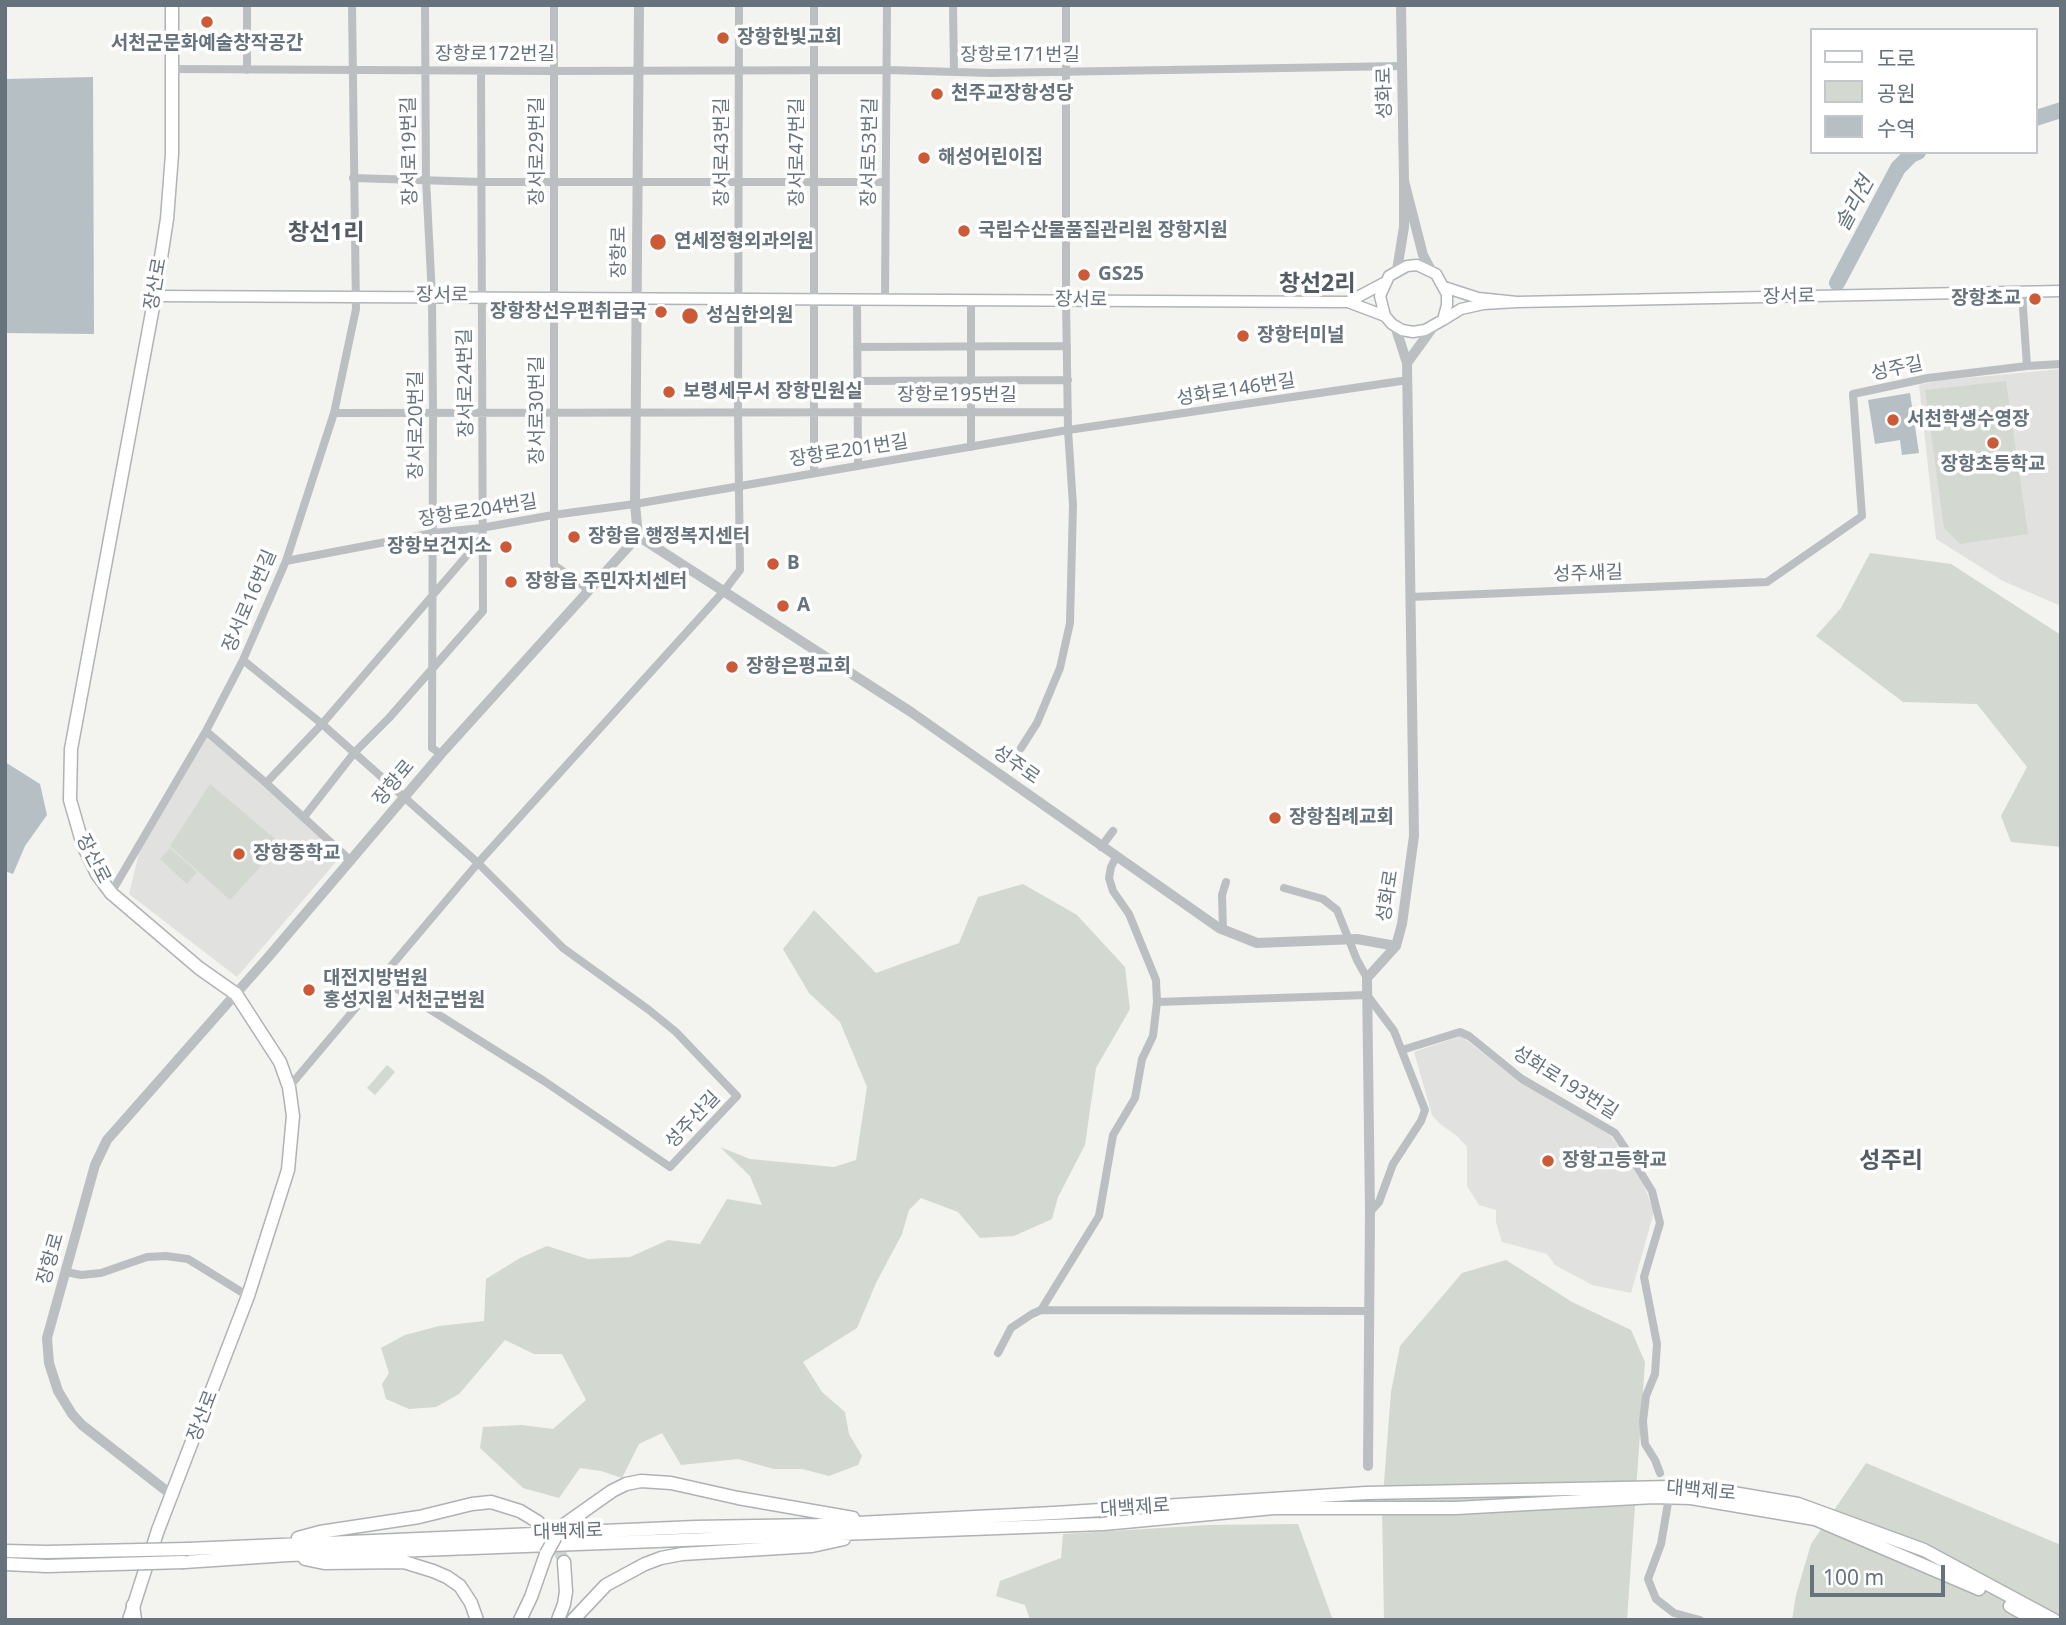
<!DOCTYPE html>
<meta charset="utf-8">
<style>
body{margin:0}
#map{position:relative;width:2066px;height:1625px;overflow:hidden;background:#f3f3f0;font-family:"Noto Sans","Noto Sans KR",sans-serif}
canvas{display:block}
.frame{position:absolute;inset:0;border:7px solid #66737d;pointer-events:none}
.legend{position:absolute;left:1810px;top:28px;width:228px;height:126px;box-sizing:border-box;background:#fff;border:2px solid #c2c7cb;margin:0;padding:9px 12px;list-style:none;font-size:21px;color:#66737d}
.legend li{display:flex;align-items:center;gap:14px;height:35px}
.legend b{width:35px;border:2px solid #c2c7cb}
.scale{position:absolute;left:1810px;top:1565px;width:135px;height:32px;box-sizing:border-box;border:4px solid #66737d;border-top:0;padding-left:9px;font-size:21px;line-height:24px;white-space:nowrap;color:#66737d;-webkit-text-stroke:5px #fff;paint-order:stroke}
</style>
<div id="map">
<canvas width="2066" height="1625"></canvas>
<div class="frame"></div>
<ul class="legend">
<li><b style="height:9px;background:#fff"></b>도로</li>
<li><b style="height:19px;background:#d3d8d0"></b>공원</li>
<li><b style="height:19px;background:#b6bfc4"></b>수역</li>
</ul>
<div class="scale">100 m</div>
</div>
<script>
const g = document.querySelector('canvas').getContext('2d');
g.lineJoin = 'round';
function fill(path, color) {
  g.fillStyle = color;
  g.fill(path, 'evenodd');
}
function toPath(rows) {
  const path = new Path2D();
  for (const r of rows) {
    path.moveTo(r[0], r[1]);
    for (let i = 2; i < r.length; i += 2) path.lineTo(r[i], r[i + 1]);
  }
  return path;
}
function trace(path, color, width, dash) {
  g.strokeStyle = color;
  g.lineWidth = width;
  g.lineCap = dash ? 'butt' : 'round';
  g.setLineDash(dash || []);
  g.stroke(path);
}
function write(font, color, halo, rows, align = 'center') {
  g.font = font + ' "Noto Sans","Noto Sans KR",sans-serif';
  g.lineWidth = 7;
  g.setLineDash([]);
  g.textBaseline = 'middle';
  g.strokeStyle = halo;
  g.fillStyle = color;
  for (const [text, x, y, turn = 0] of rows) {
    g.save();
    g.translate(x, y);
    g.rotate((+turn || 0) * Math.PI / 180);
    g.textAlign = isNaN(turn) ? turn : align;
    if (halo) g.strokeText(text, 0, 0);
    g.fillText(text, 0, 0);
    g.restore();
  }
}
fill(toPath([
 [2061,369,2061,606,2003,581,1936,539,1919,385,1935,381],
 [208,734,341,856,237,977,129,894,139,853],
 [1461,1036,1517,1079,1610,1135,1640,1175,1654,1212,1631,1293,1592,1285,1555,1265,1547,1254,1502,1242,1496,1222,1496,1210,1479,1205,1467,1186,1467,1147,1457,1136,1440,1124,1432,1115,1414,1052]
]), '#e1e2e0');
fill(toPath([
 [2006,381,2028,534,1960,544,1944,528,1925,390],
 [1870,553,1951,564,2061,635,2061,847,2011,842,2001,816,2027,767,1977,704,1903,702,1816,636,1841,608],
 [210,784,281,844,230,900,170,846],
 [170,848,197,872,187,884,160,859],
 [1023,884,1077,915,1125,967,1130,1009,1096,1068,1085,1145,1058,1197,1052,1219,1014,1236,980,1238,958,1212,921,1198,909,1210,902,1234,876,1283,857,1328,803,1362,822,1392,845,1412,849,1434,862,1456,858,1465,829,1476,802,1469,774,1469,738,1459,681,1465,662,1433,639,1444,622,1478,601,1471,580,1468,559,1498,523,1488,480,1448,483,1427,522,1425,553,1429,586,1400,562,1354,534,1354,505,1340,459,1394,436,1407,409,1409,386,1399,382,1384,389,1373,381,1348,405,1335,439,1326,484,1321,486,1279,520,1258,547,1246,588,1259,630,1257,668,1240,700,1244,727,1199,762,1205,750,1176,720,1147,750,1159,834,1167,856,1160,867,1087,840,1022,809,993,783,949,814,910,876,973,959,943,978,897],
 [387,1065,395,1072,375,1095,367,1088],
 [1506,1260,1572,1302,1631,1330,1645,1362,1627,1620,1384,1620,1382,1508,1391,1392,1400,1346,1462,1273],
 [1866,1463,2061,1545,2061,1620,1792,1620,1796,1595,1811,1544],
 [1298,1524,1333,1620,1030,1620,1025,1605,996,1596,1000,1581,1061,1558,1063,1534,1209,1525]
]), '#d3d8d0');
fill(toPath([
 [93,77,94,334,5,333,5,79],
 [1910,393,1919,453,1902,455,1900,440,1875,444,1868,400],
 [5,762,40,784,47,815,25,846,13,874,5,871]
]), '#b6bfc4');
trace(toPath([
 [2036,118,2061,110],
 [1837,283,1898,168,1911,155,1918,152]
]), '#b6bfc4', 16);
trace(toPath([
 [538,1522,556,1543,564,1562]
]), '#d0d3d3', 12, [12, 6]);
const secondary = toPath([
 [1417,265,1436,274,1447,294,1447,305,1443,320,1425,330,1413,332,1402,330,1392,324,1385,316,1380,296,1389,276,1407,266,1417,265],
 [1384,283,1348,302,1385,316],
 [155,296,1348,302],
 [1517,302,2061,291],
 [1443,320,1461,309,1483,304,1517,302,1478,298,1444,287]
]);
const primary = toPath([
 [129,1620,158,1530,248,1296,288,1170,293,1116,289,1087,280,1062,236,994,199,968,111,893,97,874,83,845,70,800,71,749,155,296,167,219,172,154,172,5]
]);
const trunk = toPath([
 [561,1527,612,1491,626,1484,641,1481,671,1483,738,1498,853,1518],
 [298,1538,320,1532,419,1517,472,1504,491,1502,520,1511,538,1522],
 [188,1549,696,1527,818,1525,1054,1513,1366,1493,1672,1487,1727,1492,1798,1504,1924,1550,2054,1620],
 [305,1559,324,1563,404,1562,433,1571,447,1577,460,1586,471,1603,477,1620],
 [184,1562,288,1555,1103,1524,1274,1508,1456,1508,1654,1497,1691,1498,1815,1519,1979,1589],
 [133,1605,135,1620],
 [2010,1606,2035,1620],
 [520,1620,531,1597,546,1554],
 [558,1620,564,1604,566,1592,564,1562],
 [573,1620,606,1585,645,1564,661,1558,682,1554,812,1546,844,1539]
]);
trace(secondary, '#b0b4b8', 13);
trace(primary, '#afb3b6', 15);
trace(trunk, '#afb2b4', 15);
trace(toPath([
 [425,5,426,179,432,297,433,413,432,748,441,754],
 [554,5,554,565,589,590],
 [814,5,814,473],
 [953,5,954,72],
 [173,69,554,71,887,70,991,73,1402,66],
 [247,70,247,5],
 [353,178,482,182,885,182],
 [857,299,858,466],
 [885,299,887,5],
 [857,347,1067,346],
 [2027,366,2061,364],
 [858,381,1068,380],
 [334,413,1068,412],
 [971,447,971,299],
 [286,561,433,533,481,528,553,515,635,504,1068,430,1408,380],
 [1411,597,1767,582,1862,516,1853,394,1928,378,2027,366,2022,293],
 [243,660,322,724,478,863,563,948,649,1010,676,1032,737,1096,670,1167,544,1081,380,978],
 [206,731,266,783,351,861],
 [1021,748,1037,723,1060,668,1070,623,1073,505,1068,430,1066,300,1066,5],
 [266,783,322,724,481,539],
 [304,817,354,753,389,718,483,611,481,71],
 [1101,847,1113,831],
 [1284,888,1323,899,1337,910,1357,960,1367,978],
 [111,893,206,731,243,660,286,561,334,413,356,309,352,5],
 [1223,930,1222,895,1226,882],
 [1157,1002,1367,995,1394,1031,1425,1110,1421,1121,1393,1164,1379,1202,1370,1212],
 [1402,1050,1460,1032,1469,1036,1522,1079,1615,1133,1633,1160,1652,1191,1660,1223,1644,1277,1657,1344,1655,1374,1646,1396,1643,1421,1645,1444,1655,1460,1660,1473],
 [289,1087,478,863,724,591,740,570,738,413,739,5],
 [66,1272,81,1275,101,1273,147,1257,166,1256,188,1259,248,1296],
 [1041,1310,1369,1311],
 [998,1353,1011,1328,1032,1314,1041,1310,1099,1216,1113,1135,1135,1098,1142,1059,1153,1036,1157,1002,1156,980,1129,914,1113,891,1109,878,1111,867,1116,857],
 [1668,1503,1661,1544,1648,1579,1656,1599,1674,1613,1700,1620]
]), '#bbbfc1', 8);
trace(toPath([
 [1401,5,1404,181],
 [1397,270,1404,227,1404,181,1423,255,1431,270],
 [1395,326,1407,363,1433,327],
 [638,536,911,712,1219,928,1257,943,1357,939,1396,946],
 [1368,1466,1370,1212,1367,978,1396,946,1402,924,1414,836,1407,363],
 [173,1496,82,1425,72,1414,58,1391,49,1363,47,1338,95,1165,107,1140,270,955,441,754,638,536,635,504,639,5]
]), '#bbbfc1', 10);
trace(secondary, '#fff', 10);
trace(primary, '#fff', 12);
trace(trunk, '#fff', 12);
const trunkBridge = toPath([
 [5,1551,46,1552,188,1549],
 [546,1554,561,1527],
 [5,1564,47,1566,184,1562]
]);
trace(trunkBridge, '#afb2b4', 15, []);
trace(trunkBridge, '#fff', 12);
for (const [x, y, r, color] of [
 [207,22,7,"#cd5a36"],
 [723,38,7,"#cd5a36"],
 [937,94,7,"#cd5a36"],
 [924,158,7,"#cd5a36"],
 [964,231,7,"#cd5a36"],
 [658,242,9,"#cd5a36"],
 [1084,275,7,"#cd5a36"],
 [2035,299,7,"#cd5a36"],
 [661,312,7,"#cd5a36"],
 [690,316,9,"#cd5a36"],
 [1243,336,7,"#cd5a36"],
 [669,392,7,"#cd5a36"],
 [1893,420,7,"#cd5a36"],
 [1993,443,7,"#cd5a36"],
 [574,537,7,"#cd5a36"],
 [506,547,7,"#cd5a36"],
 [773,564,7,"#cd5a36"],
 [511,582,7,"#cd5a36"],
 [783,606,7,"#cd5a36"],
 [732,667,7,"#cd5a36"],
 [1275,818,7,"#cd5a36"],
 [239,854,7,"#cd5a36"],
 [309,990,7,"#cd5a36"],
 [1548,1161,7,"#cd5a36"]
]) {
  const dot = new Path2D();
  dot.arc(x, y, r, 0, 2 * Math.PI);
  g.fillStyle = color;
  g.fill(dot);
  trace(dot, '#fff', 2.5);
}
write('bold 19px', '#66737d', '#fff', [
 ["장항한빛교회",737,38],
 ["서천군문화예술창작공간",207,44,"center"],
 ["천주교장항성당",951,94],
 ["해성어린이집",938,158],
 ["국립수산물품질관리원 장항지원",978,231],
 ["연세정형외과의원",674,242],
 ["GS25",1098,275],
 ["장항초교",2021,299,"right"],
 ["장항창선우편취급국",647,312,"right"],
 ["성심한의원",706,316],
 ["장항터미널",1257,336],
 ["보령세무서 장항민원실",683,392],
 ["서천학생수영장",1907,420],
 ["장항초등학교",1993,465,"center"],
 ["장항읍 행정복지센터",588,537],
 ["장항보건지소",492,547,"right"],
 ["B",787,564],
 ["장항읍 주민자치센터",525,582],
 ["A",797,606],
 ["장항은평교회",746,667],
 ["장항침례교회",1289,818],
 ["장항중학교",253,854],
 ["대전지방법원",323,979],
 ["홍성지원 서천군법원",323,1001],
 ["장항고등학교",1562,1161]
], 'left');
write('19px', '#66737d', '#fff', [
 ["장항로172번길",495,55],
 ["장항로171번길",1020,56],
 ["성화로",1385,93,-91],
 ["장서로19번길",410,151,-91],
 ["장서로29번길",538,151,-90],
 ["장서로43번길",723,152,-90],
 ["장서로47번길",798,152,-90],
 ["장서로53번길",870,152,-89],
 ["장항로",620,252,-90],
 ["장산로",156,284,-80],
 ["장서로",442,296],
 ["장서로",1789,297,-1],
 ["장서로",1081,300,1],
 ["성주길",1897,369,-12],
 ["장서로24번길",466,383,-91],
 ["성화로146번길",1236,390,-9],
 ["장항로195번길",957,396],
 ["장서로30번길",538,410,-90],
 ["장서로20번길",417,425,-90],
 ["장항로201번길",849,451,-9],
 ["장항로204번길",478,511,-9],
 ["성주새길",1588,574,-2],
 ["장서로16번길",250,601,-67],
 ["성주로",1016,765,35],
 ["장항로",394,783,-50],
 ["장산로",93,859,63],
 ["성화로",1388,896,-81],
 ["성화로193번길",1565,1083,32],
 ["성주산길",693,1120,-47],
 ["장항로",51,1259,-74],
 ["장산로",203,1416,-69],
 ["대백제로",1701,1491,5],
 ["대백제로",1135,1508,-4],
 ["대백제로",568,1532,-2]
]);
write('italic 21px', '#62747b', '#fff', [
 ["솔리천",1855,204,-62]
]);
write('bold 23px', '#535c64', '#fff', [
 ["창선1리",326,233],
 ["창선2리",1317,284],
 ["성주리",1891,1161]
]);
</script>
